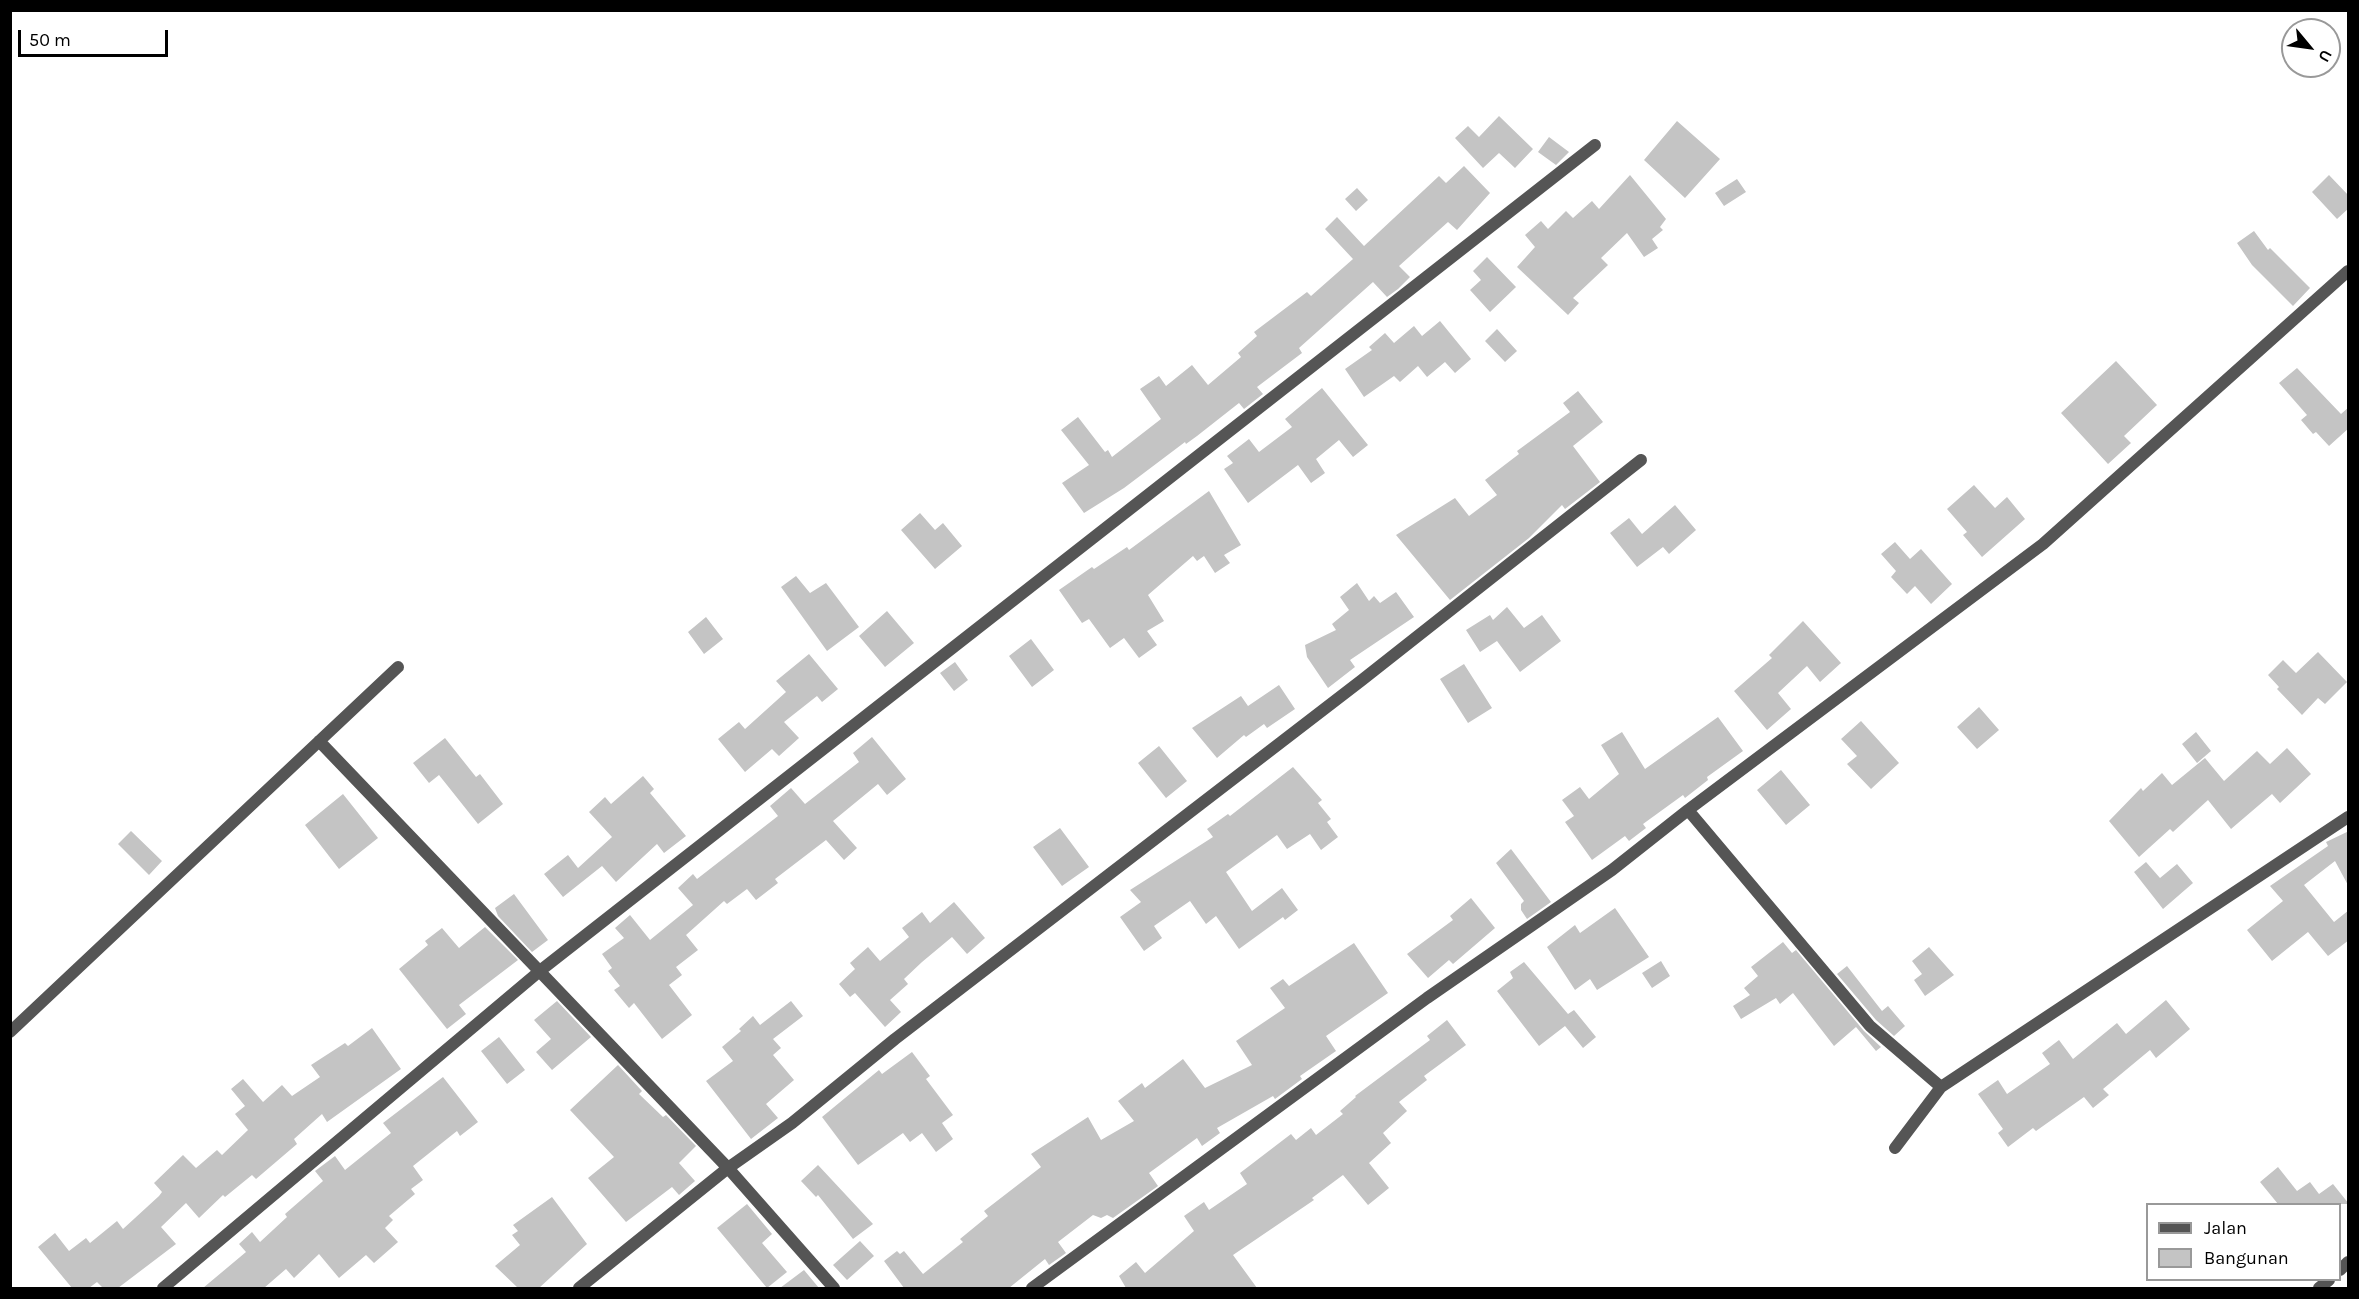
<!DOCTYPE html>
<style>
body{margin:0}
#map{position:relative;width:2359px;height:1299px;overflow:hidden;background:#fff;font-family:Karla,sans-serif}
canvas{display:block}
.frame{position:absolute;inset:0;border:12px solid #000;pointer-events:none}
.legend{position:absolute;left:2146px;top:1203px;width:195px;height:78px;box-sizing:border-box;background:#fff;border:2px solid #999;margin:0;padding:8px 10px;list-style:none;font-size:18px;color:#000}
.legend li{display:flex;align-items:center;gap:12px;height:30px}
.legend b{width:30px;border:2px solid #999}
.north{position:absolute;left:2281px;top:18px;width:60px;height:60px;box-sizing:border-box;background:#fff;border:2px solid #999;border-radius:50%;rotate:119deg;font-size:16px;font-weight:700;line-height:24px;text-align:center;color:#000}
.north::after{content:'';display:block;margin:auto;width:21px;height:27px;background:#000;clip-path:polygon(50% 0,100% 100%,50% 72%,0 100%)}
.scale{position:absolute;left:18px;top:30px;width:150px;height:27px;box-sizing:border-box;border:3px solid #000;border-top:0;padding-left:8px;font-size:18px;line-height:21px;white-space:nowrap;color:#000;-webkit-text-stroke:4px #fff;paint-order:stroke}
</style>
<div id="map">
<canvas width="2359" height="1299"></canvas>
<div class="frame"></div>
<ul class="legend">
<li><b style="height:8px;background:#555"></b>Jalan</li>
<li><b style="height:16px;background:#c4c4c4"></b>Bangunan</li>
</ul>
<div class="north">U</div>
<div class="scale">50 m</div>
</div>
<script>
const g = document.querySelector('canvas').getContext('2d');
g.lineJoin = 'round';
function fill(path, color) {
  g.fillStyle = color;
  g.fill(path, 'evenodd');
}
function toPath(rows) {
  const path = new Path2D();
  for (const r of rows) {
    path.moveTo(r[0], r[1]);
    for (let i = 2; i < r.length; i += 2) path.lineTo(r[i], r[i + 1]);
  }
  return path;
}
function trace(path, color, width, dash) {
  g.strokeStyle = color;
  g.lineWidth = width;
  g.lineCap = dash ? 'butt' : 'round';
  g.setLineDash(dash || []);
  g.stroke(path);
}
fill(toPath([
 [1499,116,1533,149,1515,168,1499,153,1483,168,1455,138,1468,126,1479,137],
 [1677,121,1720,159,1685,198,1644,160],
 [1549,137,1569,152,1556,165,1538,152],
 [1464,166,1490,193,1457,230,1448,222,1399,266,1410,277,1398,289,1387,297,1373,282,1299,348,1302,353,1257,387,1263,394,1244,409,1239,403,1197,436,1186,444,1185,442,1124,488,1084,513,1062,483,1089,465,1061,430,1078,417,1105,452,1108,450,1112,457,1161,419,1140,389,1159,376,1166,386,1192,365,1208,385,1241,357,1238,353,1257,336,1254,332,1307,292,1311,296,1353,259,1325,229,1337,217,1364,246,1439,176,1446,183],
 [1630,175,1666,219,1660,227,1663,230,1652,239,1658,248,1644,257,1627,233,1601,258,1608,265,1573,298,1579,303,1568,315,1517,267,1535,247,1525,235,1541,221,1548,229,1566,211,1573,218,1592,201,1599,209],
 [2329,175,2349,196,2349,208,2337,219,2312,192],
 [1737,179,1746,192,1724,206,1715,193],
 [1357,188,1368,200,1356,211,1345,199],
 [2254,231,2268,250,2270,248,2310,288,2293,306,2252,265,2237,243],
 [1487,257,1516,287,1490,312,1470,290,1481,280,1473,271],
 [1440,321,1471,359,1455,373,1445,362,1427,377,1418,366,1400,382,1394,376,1364,397,1345,369,1372,350,1369,347,1385,333,1394,343,1414,326,1422,336],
 [1497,329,1517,351,1505,362,1485,341],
 [2116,361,2157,405,2124,436,2131,443,2108,464,2061,413],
 [2297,368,2341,414,2349,407,2349,428,2329,446,2316,432,2313,434,2301,420,2307,415,2279,383],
 [1322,388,1368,445,1353,457,1339,440,1316,459,1325,473,1311,483,1298,465,1248,503,1224,469,1233,463,1227,456,1249,439,1259,452,1292,427,1285,419],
 [1578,391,1603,422,1573,446,1600,482,1565,509,1562,505,1529,538,1450,600,1396,535,1455,498,1469,516,1497,495,1485,480,1519,454,1517,451,1570,412,1563,403],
 [1974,485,1995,508,2007,497,2025,519,1982,557,1963,535,1967,532,1947,509],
 [1209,491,1241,545,1224,555,1230,563,1215,573,1204,556,1197,561,1193,556,1148,595,1164,621,1147,631,1157,645,1139,658,1124,638,1110,648,1089,619,1082,623,1059,590,1092,567,1094,569,1127,547,1129,550],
 [1675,505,1696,530,1669,554,1663,547,1637,567,1610,533,1629,518,1642,534],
 [920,513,935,530,943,523,962,546,935,569,901,530],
 [1895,542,1910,559,1921,549,1952,584,1931,604,1915,586,1907,594,1891,577,1896,571,1881,554],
 [796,576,810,593,826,583,859,627,827,651,781,587],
 [1357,583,1369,601,1374,596,1380,603,1396,592,1414,617,1350,660,1355,667,1328,688,1307,657,1305,645,1336,630,1332,624,1349,610,1340,597],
 [1507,607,1524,628,1542,615,1561,641,1520,672,1497,641,1480,652,1466,630,1490,615,1493,620],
 [887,611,914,643,885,667,859,636],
 [706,617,723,639,704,654,688,632],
 [1803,621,1841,663,1820,682,1807,666,1778,693,1791,709,1767,730,1734,691,1772,658,1769,655],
 [1031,639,1054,670,1032,687,1009,656],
 [2318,652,2347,682,2325,704,2318,698,2302,715,2277,689,2279,687,2268,675,2283,660,2296,673],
 [809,654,838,689,822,702,817,696,784,722,799,738,779,756,772,749,745,772,718,739,739,722,745,729,786,692,776,681],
 [955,662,968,680,954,691,940,673],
 [1464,664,1492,708,1468,723,1440,679],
 [1279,685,1295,709,1267,728,1264,724,1246,737,1244,735,1217,758,1192,728,1241,696,1248,706],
 [1979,707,1999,730,1977,749,1957,727],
 [1718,717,1743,751,1707,777,1708,780,1685,798,1683,795,1643,824,1646,828,1629,841,1625,836,1592,860,1565,822,1574,816,1562,800,1580,787,1589,799,1619,774,1601,745,1622,732,1645,769],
 [1861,721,1899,763,1871,789,1847,764,1857,756,1841,739],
 [2196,732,2211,751,2197,763,2182,744],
 [872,737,906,779,887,795,878,784,833,821,857,848,844,860,826,840,775,879,778,883,756,900,747,889,727,904,724,901,686,935,698,950,676,967,682,975,669,985,692,1015,662,1039,634,1003,629,1008,614,990,620,986,608,971,612,968,602,954,624,938,615,928,630,915,650,940,693,905,678,888,693,874,697,879,778,816,770,806,791,788,805,804,859,762,853,753],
 [445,738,476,777,480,774,503,804,478,824,439,775,429,783,413,763],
 [1159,746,1187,781,1166,798,1138,763],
 [2287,748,2311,774,2280,803,2272,794,2231,829,2208,800,2173,832,2170,829,2139,857,2109,821,2141,788,2143,791,2162,773,2172,785,2205,758,2224,781,2257,751,2270,764],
 [1293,767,1322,800,1318,803,1331,819,1327,822,1338,837,1321,850,1310,834,1287,849,1277,835,1226,872,1252,911,1282,888,1298,910,1285,920,1283,917,1239,949,1216,916,1206,924,1190,901,1154,926,1162,938,1144,951,1120,917,1141,902,1130,890,1213,837,1207,829,1228,814,1230,816],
 [1781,770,1810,805,1786,825,1757,790],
 [643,776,654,789,650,793,686,836,664,853,657,844,616,882,602,866,563,897,544,874,568,855,578,868,612,837,589,812,605,797,611,804],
 [343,794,378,838,339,869,305,825],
 [1060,828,1089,867,1062,886,1033,847],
 [131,831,162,861,149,875,118,844],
 [2349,831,2349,887,2335,861,2304,885,2334,922,2349,910,2349,940,2328,956,2308,932,2272,961,2247,930,2283,901,2270,886,2328,846,2326,842],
 [1511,849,1551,902,1527,919,1521,910,1521,904,1524,901,1496,863],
 [2146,862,2160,878,2177,864,2193,883,2163,909,2134,872],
 [514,894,548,940,532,952,498,916,495,908],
 [1471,898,1495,928,1453,964,1449,960,1428,978,1407,954,1453,920,1450,916],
 [954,902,985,938,967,954,952,937,922,962,904,979,908,984,890,1000,901,1012,885,1027,855,993,850,997,839,984,855,969,850,963,868,947,880,961,909,937,902,928,922,912,930,923],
 [1615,908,1649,957,1597,990,1590,979,1575,990,1547,947,1575,925,1580,933],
 [485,927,518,960,459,1005,466,1014,447,1029,399,969,428,945,425,941,442,928,459,948],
 [1783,942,1792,953,1796,950,1864,1031,1881,1047,1876,1051,1856,1027,1834,1046,1793,993,1780,1004,1776,998,1741,1019,1733,1006,1750,995,1744,988,1758,976,1751,967],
 [1354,943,1388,993,1326,1036,1336,1051,1300,1076,1302,1079,1275,1099,1273,1096,1217,1128,1220,1133,1202,1146,1197,1138,1149,1173,1158,1186,1113,1218,1107,1215,1101,1218,1093,1215,1058,1242,1066,1253,1049,1265,1045,1259,1009,1288,904,1288,884,1261,897,1251,900,1254,904,1251,923,1274,963,1242,960,1239,988,1216,984,1211,1041,1167,1031,1154,1088,1117,1101,1140,1134,1121,1118,1101,1142,1083,1145,1088,1183,1059,1205,1088,1252,1065,1236,1041,1285,1008,1270,988,1283,979,1289,986],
 [1929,947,1954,975,1925,996,1914,980,1922,974,1912,961],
 [1661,961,1670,976,1652,988,1642,973],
 [1524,962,1568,1014,1574,1010,1596,1037,1583,1048,1565,1026,1539,1046,1497,991,1513,978,1510,972],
 [1847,966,1882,1011,1888,1006,1905,1026,1894,1036,1876,1020,1837,974],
 [2166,1000,2190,1029,2156,1058,2150,1050,2103,1089,2109,1095,2093,1108,2084,1097,2036,1131,2033,1128,2008,1147,1998,1133,2003,1129,1978,1094,1998,1080,2007,1094,2050,1064,2042,1053,2059,1040,2073,1059,2117,1023,2126,1034],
 [557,1001,591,1037,552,1070,536,1052,551,1039,534,1020],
 [791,1001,803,1016,773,1039,781,1048,773,1055,794,1080,766,1104,778,1118,751,1139,706,1081,733,1061,722,1047,741,1031,739,1029,753,1016,760,1025],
 [1447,1020,1466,1045,1424,1076,1427,1080,1399,1102,1407,1111,1383,1133,1391,1143,1369,1163,1389,1188,1368,1205,1343,1175,1312,1198,1314,1200,1233,1255,1257,1288,1126,1288,1119,1276,1136,1262,1145,1273,1194,1231,1184,1216,1204,1202,1209,1210,1247,1184,1240,1173,1291,1134,1296,1140,1311,1128,1316,1135,1343,1114,1340,1111,1356,1097,1355,1096,1430,1040,1427,1036],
 [372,1028,401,1069,327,1122,322,1114,294,1139,297,1144,256,1179,252,1175,225,1197,223,1195,199,1218,186,1203,161,1227,176,1244,118,1288,103,1288,97,1282,89,1288,72,1288,38,1247,55,1233,69,1251,86,1238,90,1243,117,1221,123,1229,159,1196,162,1192,154,1183,183,1155,196,1168,217,1150,222,1155,248,1130,235,1114,245,1106,231,1089,243,1079,263,1102,282,1085,292,1096,320,1077,311,1065,345,1043,348,1046],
 [499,1037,525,1070,507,1084,481,1051],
 [912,1052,930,1076,926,1079,953,1115,942,1123,953,1139,936,1152,922,1133,910,1142,903,1133,858,1165,822,1117,879,1070,882,1074],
 [618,1065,642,1091,639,1094,663,1117,666,1115,696,1146,679,1163,695,1181,679,1195,672,1187,626,1222,588,1178,614,1157,570,1110],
 [443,1077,478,1122,460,1136,457,1131,413,1166,423,1180,411,1189,415,1194,389,1216,393,1220,385,1228,398,1242,374,1263,366,1255,339,1278,319,1254,294,1278,286,1269,264,1288,203,1288,246,1252,239,1244,252,1232,260,1242,287,1217,285,1214,323,1181,315,1171,335,1156,345,1170,391,1133,383,1123],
 [818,1165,873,1224,853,1239,818,1195,816,1197,801,1181],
 [2278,1167,2297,1191,2310,1182,2319,1194,2333,1184,2349,1204,2278,1204,2260,1182],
 [552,1197,587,1244,539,1288,518,1288,495,1266,520,1245,512,1235,518,1231,513,1225],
 [747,1204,772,1234,762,1243,787,1272,767,1288,717,1228],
 [860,1241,874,1256,847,1280,833,1265],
 [804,1270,819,1288,780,1288]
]), '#c4c4c4');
trace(toPath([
 [319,741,728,1168,834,1288],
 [1688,810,1870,1026,1941,1087],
 [10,1032,398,667],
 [1895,1148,1941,1087,2348,817],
 [2340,1270,2348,1262],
 [163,1288,541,970,1595,145],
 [579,1288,728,1168,792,1123,895,1039,1362,680,1641,460],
 [1032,1288,1427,998,1612,870,1688,810,2043,544,2348,271],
 [2319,1288,2329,1280]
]), '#555', 12);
</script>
